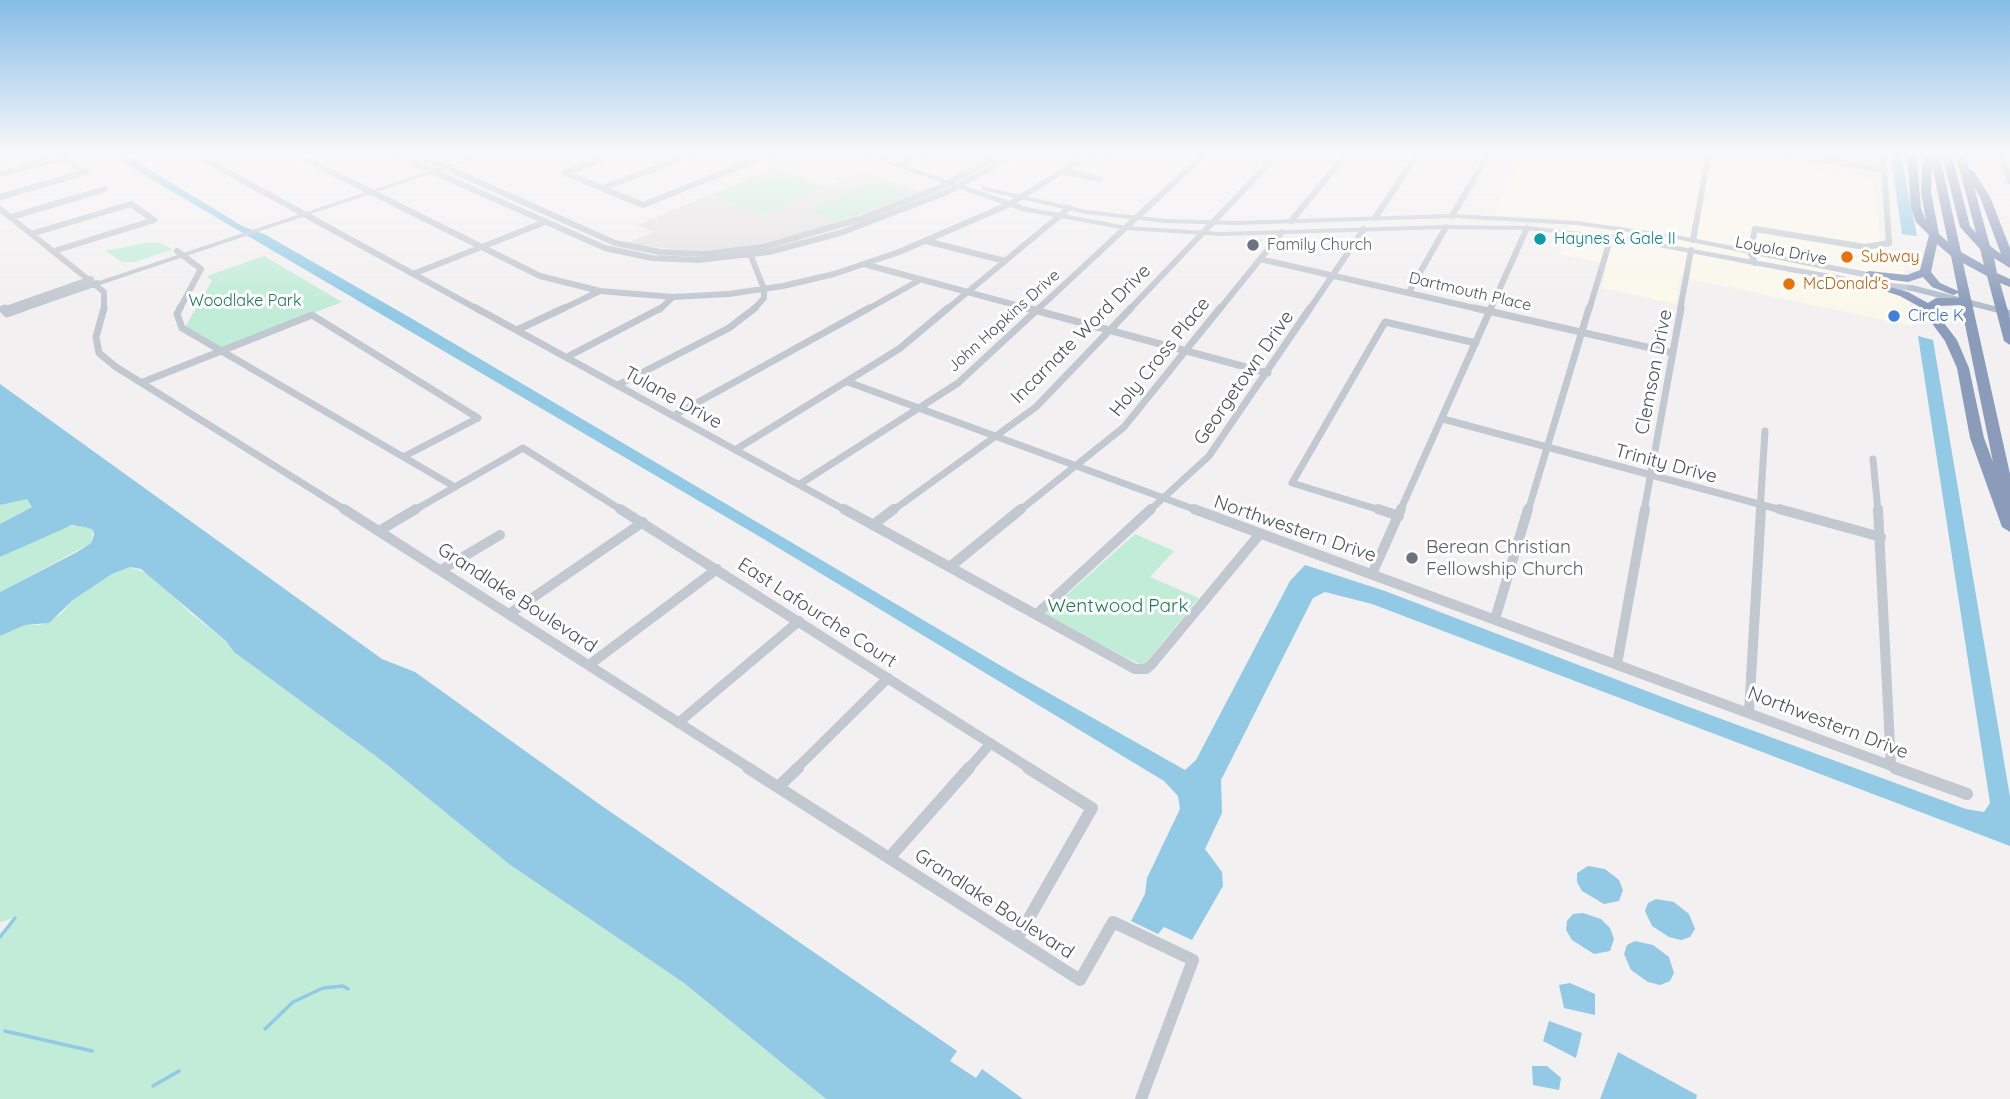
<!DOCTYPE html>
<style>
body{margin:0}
canvas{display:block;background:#f2f0f0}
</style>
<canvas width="2010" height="1099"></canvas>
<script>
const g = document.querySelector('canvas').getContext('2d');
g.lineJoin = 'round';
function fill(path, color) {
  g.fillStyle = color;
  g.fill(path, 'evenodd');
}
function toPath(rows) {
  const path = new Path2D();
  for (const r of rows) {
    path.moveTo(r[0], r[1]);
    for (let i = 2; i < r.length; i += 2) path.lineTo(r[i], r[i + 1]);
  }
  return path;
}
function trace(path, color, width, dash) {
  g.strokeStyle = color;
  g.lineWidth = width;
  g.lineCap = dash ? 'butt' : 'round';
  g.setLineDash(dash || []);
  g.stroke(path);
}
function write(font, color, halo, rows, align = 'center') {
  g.font = font + ' Quicksand,sans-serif';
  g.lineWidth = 6;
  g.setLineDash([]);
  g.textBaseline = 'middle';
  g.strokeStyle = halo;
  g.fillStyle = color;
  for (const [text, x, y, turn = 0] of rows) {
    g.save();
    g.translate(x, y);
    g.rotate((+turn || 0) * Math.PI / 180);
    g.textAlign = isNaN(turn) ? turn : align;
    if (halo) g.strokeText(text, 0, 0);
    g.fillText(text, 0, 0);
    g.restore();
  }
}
fill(toPath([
 [1524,152,1706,152,1873,179,1882,252,1902,256,1913,326,1680,277,1676,304,1602,288,1607,264,1559,254,1570,220,1494,215]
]), '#fbf8eb');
fill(toPath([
 [774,168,826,187,862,171,922,192,841,222,752,246,695,251,626,244,654,232,638,225]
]), '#e3e1e1');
fill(toPath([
 [770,175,790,175,825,187,763,214,713,195,755,177],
 [878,182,912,194,839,221,807,209],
 [145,243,160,243,173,249,135,262,122,262,106,251],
 [264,256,342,302,220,348,185,327,212,281,207,276],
 [17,499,27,499,32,507,0,524,0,505],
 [79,525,93,530,91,543,0,592,0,557,62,528],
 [1135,534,1174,551,1150,577,1199,598,1143,666,1044,615],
 [130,567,152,575,189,612,226,641,234,652,381,760,509,864,684,983,826,1099,0,1099,0,937,14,918,0,922,0,636,25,625,40,625,60,615,73,600,112,574]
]), '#c1ecd7');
fill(toPath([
 [105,152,121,152,242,226,266,235,409,317,1008,670,1185,770,1196,760,1290,581,1305,565,1385,591,1678,703,1966,809,1984,812,1990,803,1918,336,1933,340,2010,797,2010,846,1372,604,1325,592,1313,598,1221,780,1222,813,1205,849,1222,872,1223,886,1192,940,1164,927,1158,934,1131,921,1145,894,1147,878,1180,809,1178,796,1164,781,767,541],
 [1890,152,1900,152,1917,236,1902,234],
 [0,384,382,659,415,672,602,806,957,1051,950,1061,976,1078,982,1069,1023,1099,826,1099,684,983,509,864,381,760,234,652,226,641,141,569,130,567,112,574,73,600,49,623,25,625,0,636,0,592,77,552,91,543,94,535,93,530,85,527,72,525,0,557,0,524,32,507,27,499,0,505],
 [1588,866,1605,869,1619,880,1623,890,1619,901,1604,904,1582,891,1577,882,1577,873],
 [1656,899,1674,902,1689,914,1695,929,1690,937,1681,940,1669,937,1652,926,1645,911,1648,903],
 [1583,913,1601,919,1610,928,1614,939,1610,951,1594,954,1572,940,1566,930,1567,921,1573,914],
 [1635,941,1653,945,1669,957,1674,973,1670,981,1660,985,1648,982,1631,970,1624,954,1627,945],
 [1570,983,1595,994,1595,1015,1564,1008,1559,985],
 [1549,1021,1582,1033,1576,1058,1543,1041],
 [1618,1052,1697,1095,1696,1099,1600,1099],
 [1532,1066,1547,1066,1561,1078,1559,1090,1533,1085]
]), '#92cae6');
trace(toPath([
 [0,937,15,918],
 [265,1029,293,1002,323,988,343,986,348,989],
 [5,1031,92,1051],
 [153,1086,179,1071]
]), '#92cae6', 3.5);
trace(toPath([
 [53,152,86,172],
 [191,152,479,310],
 [291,152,540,276,600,291,673,297,729,294,783,286,834,274,899,252,1010,204,1093,152],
 [389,152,605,248,652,258,698,260,769,252,840,233,947,192,1019,152],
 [411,152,615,243,660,252,703,254,763,247,860,219,941,187,1006,152],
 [1098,152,1126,157],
 [1774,152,1884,170],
 [2000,152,2010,181],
 [0,153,6,152],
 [899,165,927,152],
 [1065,172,1100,179],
 [565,173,643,205,775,152],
 [565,173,623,152],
 [0,174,63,157],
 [603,188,699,152],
 [0,197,86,172],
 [0,209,104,292,104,310],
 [1452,216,1490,152],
 [11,217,105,189],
 [1375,218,1419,152],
 [1291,221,1348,152],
 [31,234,131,204,154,220,54,251],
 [1693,240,1709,152],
 [926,241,1005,261],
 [177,251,201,269,179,310],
 [749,251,764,289,764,298,753,310],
 [1260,259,1483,310],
 [1755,263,1750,252,1755,229,1865,247,1889,243,1883,152],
 [864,264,1034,310],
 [413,274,545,222],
 [1409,292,1446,227],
 [3,310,91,279],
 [19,310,97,283],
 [560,310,600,291],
 [659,310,673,297],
 [866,310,918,281],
 [946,310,1069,208],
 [1037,310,1207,152],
 [1129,310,1280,152],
 [1219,310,1282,232],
 [1309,310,1364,229],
 [1490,310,1527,228],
 [1589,310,1611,237],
 [1680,310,1691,250]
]), '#c1c8d0', 6);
trace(toPath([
 [5,308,2,309,7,314,24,308],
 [104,308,96,337,99,353,116,367,347,511],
 [180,308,177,314,182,328,455,487],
 [476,308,847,511],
 [1027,308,1268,373],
 [1475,308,1673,353],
 [517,330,564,308],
 [567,357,661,308],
 [143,382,312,315,478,418],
 [848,382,1199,511],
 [618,385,729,328,755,308],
 [673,416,869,308],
 [1443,419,1785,511],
 [735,450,899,349,948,308],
 [405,456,478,418],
 [1873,459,1878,511],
 [800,484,958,383,1039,308],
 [413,511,523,448,623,511],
 [892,511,1036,407,1131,308],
 [1019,511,1124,427,1220,308],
 [1149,511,1209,456,1310,308],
 [1383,511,1292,483,1385,322,1476,343],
 [1400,511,1491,308],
 [1528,511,1589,308],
 [1644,511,1681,308],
 [1760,511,1765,431]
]), '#c1c8d0', 7);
trace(toPath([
 [344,509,751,769],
 [620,509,1031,769],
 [844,509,1135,669,1146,669,1151,665,1259,535],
 [1194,509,1900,769],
 [1378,509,1399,516],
 [1779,509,1881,537],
 [1878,509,1891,766],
 [874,524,894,509],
 [379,531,416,509],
 [951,566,1021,509],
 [441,570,500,535],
 [1372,574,1401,509],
 [509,614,643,522],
 [1037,614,1151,509],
 [1495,619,1528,509],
 [1617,664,1645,509],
 [589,665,717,569],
 [1749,712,1761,509],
 [678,723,799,621],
 [796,769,888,678],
 [968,769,991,743]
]), '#c1c8d0', 10);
trace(toPath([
 [748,768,1080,980,1113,922,1193,960,1141,1099],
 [1895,768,1967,794],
 [779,786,798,768],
 [890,857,969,768],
 [1017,939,1092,808,1028,768]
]), '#c1c8d0', 12);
fill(toPath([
 [487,152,495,152,100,285,93,283,487,152]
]), '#c1c8d0');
fill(toPath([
 [855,152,865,152,1027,207,1126,226,1221,232,1446,225,1527,226,1627,237,1869,281,1912,285,1916,288,1912,291,1869,287,1627,241,1527,230,1446,229,1221,236,1126,230,1022,211,855,152],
 [982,186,1086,210,1165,219,1237,221,1452,214,1577,221,1676,235,1878,274,1882,277,1878,280,1676,239,1577,225,1452,218,1237,225,1165,223,1086,214,982,190,982,186]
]), '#c2c9d5');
fill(toPath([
 [1912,285,2010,310,2010,316,1908,290,1907,288,1912,285]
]), '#b1bccc');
fill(toPath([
 [1907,152,1916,152,1921,208,1926,221,1921,192,1923,152,1939,152,1961,252,1984,265,1980,249,1960,227,1941,152,1951,152,1970,226,1976,233,1955,152,1964,152,1969,169,1973,170,1990,197,2010,248,2010,268,1994,258,1997,273,2010,279,2010,287,2000,283,2010,318,2010,345,2004,341,1987,276,1963,263,2010,474,2010,532,2002,527,1970,438,1957,368,1945,341,1920,307,1900,296,1863,284,1869,281,1908,292,1928,303,1936,298,1959,298,1958,293,1953,295,1932,287,1923,277,1908,282,1869,277,1863,274,1869,271,1907,275,1920,270,1929,235,1916,222,1911,208,1907,152],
 [1932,165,1948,242,1939,234,1931,192,1932,165],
 [1974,187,1980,197,2001,254,1990,246,1974,187],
 [1937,244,1951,256,1958,291,1940,283,1931,272,1937,244],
 [1961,305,1993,462,1984,438,1969,368,1957,340,1934,310,1939,306,1961,305]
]), '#8b9cbb');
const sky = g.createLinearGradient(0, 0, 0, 306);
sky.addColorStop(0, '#85bde7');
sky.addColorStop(0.5, '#f9f8f8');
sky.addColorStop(1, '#f9f8f800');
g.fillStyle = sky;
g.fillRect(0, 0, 2010, 306);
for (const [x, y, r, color] of [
 [1540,239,7,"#0f9aa8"],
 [1253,245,7,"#6b7280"],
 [1847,257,7,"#e8710a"],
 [1789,284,7,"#e8710a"],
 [1894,316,7,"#3f7fe0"],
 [1412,558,7,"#6b7280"]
]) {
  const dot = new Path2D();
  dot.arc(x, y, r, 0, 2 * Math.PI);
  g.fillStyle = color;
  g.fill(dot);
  trace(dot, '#fff', 2.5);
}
write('16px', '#0d838f', '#fff', [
 ["Haynes & Gale II",1554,239]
], 'left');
write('16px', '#5b616d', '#fff', [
 ["Family Church",1267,245]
], 'left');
write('16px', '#49515c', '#fff', [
 ["Loyola Drive",1781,251,11],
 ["Dartmouth Place",1470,292,13],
 ["John Hopkins Drive",1004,321,-42]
]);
write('16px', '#c56008', '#fff', [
 ["Subway",1861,257],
 ["McDonald's",1803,284]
], 'left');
write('16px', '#1e7956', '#fff', [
 ["Woodlake Park",245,301]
]);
write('16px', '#366cbe', '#fff', [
 ["Circle K",1908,316]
], 'left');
write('19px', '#49515c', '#fff', [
 ["Incarnate Word Drive",1081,334,-45],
 ["Holy Cross Place",1160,357,-51],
 ["Clemson Drive",1654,372,-79],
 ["Georgetown Drive",1244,378,-55],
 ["Tulane Drive",673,398,29],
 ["Trinity Drive",1666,464,15],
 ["Northwestern Drive",1295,529,19],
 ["Grandlake Boulevard",517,598,33],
 ["East Lafourche Court",817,613,33],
 ["Northwestern Drive",1828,723,21],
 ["Grandlake Boulevard",994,904,33]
]);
write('19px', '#5b616d', '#fff', [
 ["Berean Christian",1426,547],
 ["Fellowship Church",1426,569]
], 'left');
write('19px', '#1e7956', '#fff', [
 ["Wentwood Park",1118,606]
]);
</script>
